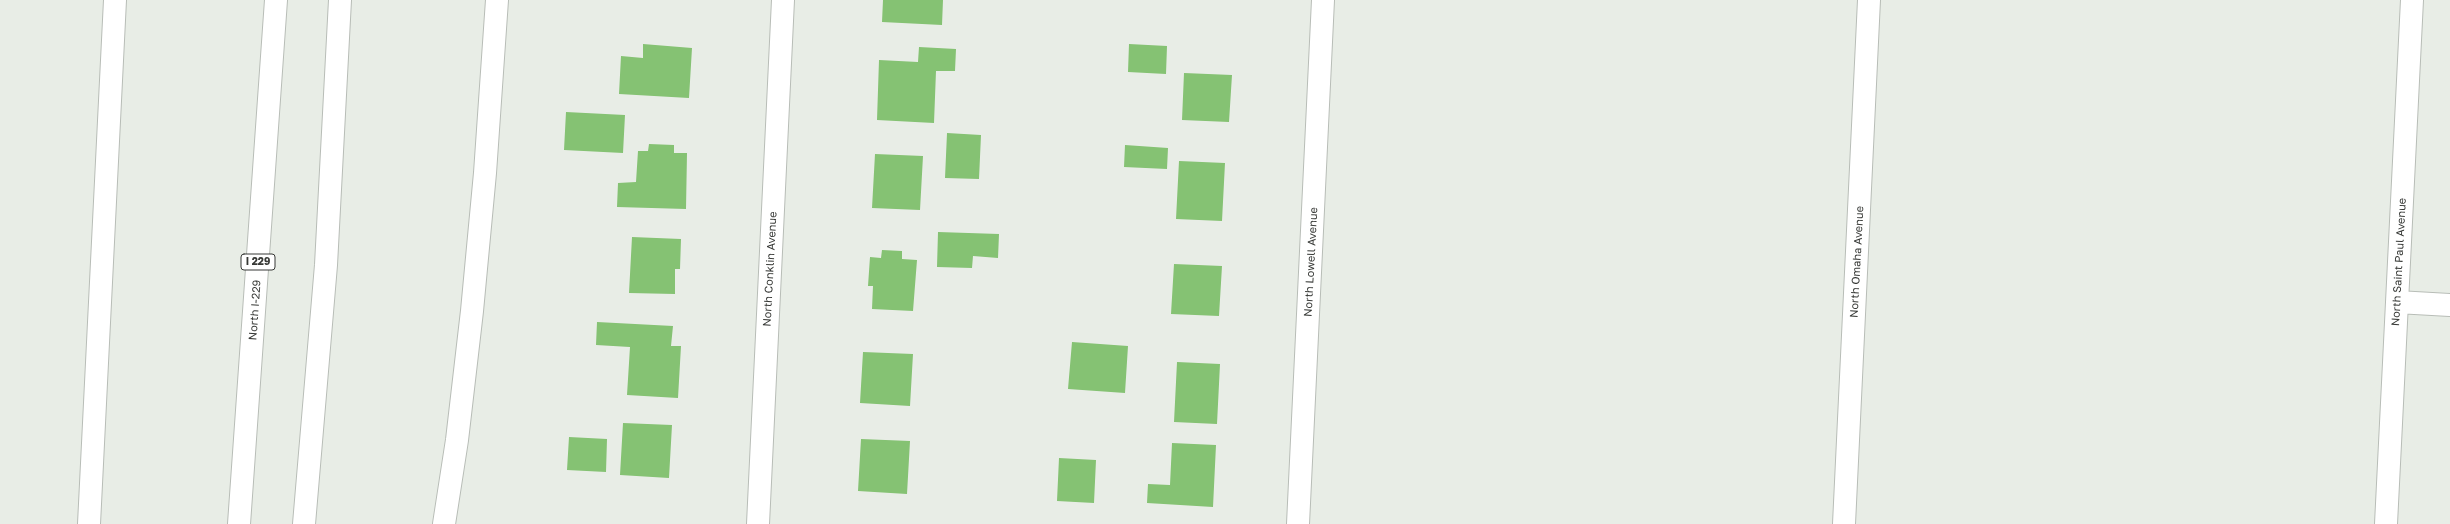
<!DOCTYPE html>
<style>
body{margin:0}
canvas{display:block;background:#e8ede6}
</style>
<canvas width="2450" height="524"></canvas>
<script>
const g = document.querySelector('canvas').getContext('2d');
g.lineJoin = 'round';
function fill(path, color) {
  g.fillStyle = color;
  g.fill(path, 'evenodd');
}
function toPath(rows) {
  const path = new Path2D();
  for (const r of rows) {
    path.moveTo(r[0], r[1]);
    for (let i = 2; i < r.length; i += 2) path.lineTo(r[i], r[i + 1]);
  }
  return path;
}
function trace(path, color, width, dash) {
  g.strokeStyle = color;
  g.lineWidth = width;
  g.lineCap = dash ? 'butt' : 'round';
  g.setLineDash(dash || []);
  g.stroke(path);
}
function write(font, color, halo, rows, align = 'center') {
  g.font = font + ' "Golos Text",sans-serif';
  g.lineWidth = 3.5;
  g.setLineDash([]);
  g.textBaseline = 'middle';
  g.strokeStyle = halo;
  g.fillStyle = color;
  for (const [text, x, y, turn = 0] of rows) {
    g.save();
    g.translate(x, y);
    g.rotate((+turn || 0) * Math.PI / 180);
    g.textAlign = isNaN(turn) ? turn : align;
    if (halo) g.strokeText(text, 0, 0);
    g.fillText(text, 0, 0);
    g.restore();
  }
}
fill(toPath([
 [883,0,943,0,942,25,882,22],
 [643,44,692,48,689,98,619,94,621,56,643,58],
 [1129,44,1167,46,1166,74,1128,72],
 [919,47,956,49,955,71,936,71,934,123,877,120,879,60,918,62],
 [1184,73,1232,75,1229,122,1182,120],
 [566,112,625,115,623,153,564,150],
 [947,133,981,135,979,179,945,178],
 [649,144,674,145,674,153,687,153,686,209,617,207,618,183,636,182,638,151,648,151],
 [1125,145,1168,148,1167,169,1124,167],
 [875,154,923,156,920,210,872,208],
 [1179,161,1225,163,1222,221,1176,219],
 [938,232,999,234,998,258,973,256,972,268,937,267],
 [632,237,681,239,680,269,675,269,675,294,629,293],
 [882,250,902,251,902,259,917,260,913,311,872,309,873,286,868,286,870,257,881,258],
 [1174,264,1222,266,1219,316,1171,314],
 [597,322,673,326,671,346,681,346,678,398,627,395,630,347,596,345],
 [1072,342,1128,346,1125,393,1068,389],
 [863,352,913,354,910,406,860,403],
 [1177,362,1220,364,1217,424,1174,422],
 [623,423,672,425,669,478,620,475],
 [569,437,607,439,606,472,567,470],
 [861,439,910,441,907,494,858,491],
 [1172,443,1216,445,1213,507,1147,503,1148,484,1170,485],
 [1059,458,1096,460,1094,503,1057,501]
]), '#85c273');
const minor = toPath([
 [2397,302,2450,305],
 [758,524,783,0],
 [1298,524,1323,0],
 [1844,524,1869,0],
 [2386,524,2412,0]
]);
const highway = toPath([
 [89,524,115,0],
 [239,524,276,0],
 [304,524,326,265,340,0],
 [444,524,457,440,472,311,485,173,497,0]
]);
trace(minor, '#b8bdb7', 24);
trace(highway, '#b8bdb7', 24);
trace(minor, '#fff', 22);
trace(highway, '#fff', 22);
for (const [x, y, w] of [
 [258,262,34]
]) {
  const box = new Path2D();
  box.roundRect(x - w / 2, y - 8, w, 16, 3);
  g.fillStyle = '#fff';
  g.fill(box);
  trace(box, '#373936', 1);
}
write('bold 10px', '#373936', null, [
 ["I 229",258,262]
]);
write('11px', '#373936', '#fff', [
 ["North Lowell Avenue",1311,262,-87],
 ["North Omaha Avenue",1857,262,-87],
 ["North Saint Paul Avenue",2399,262,-87],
 ["North Conklin Avenue",770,269,-87],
 ["North I-229",255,310,-86]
]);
</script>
